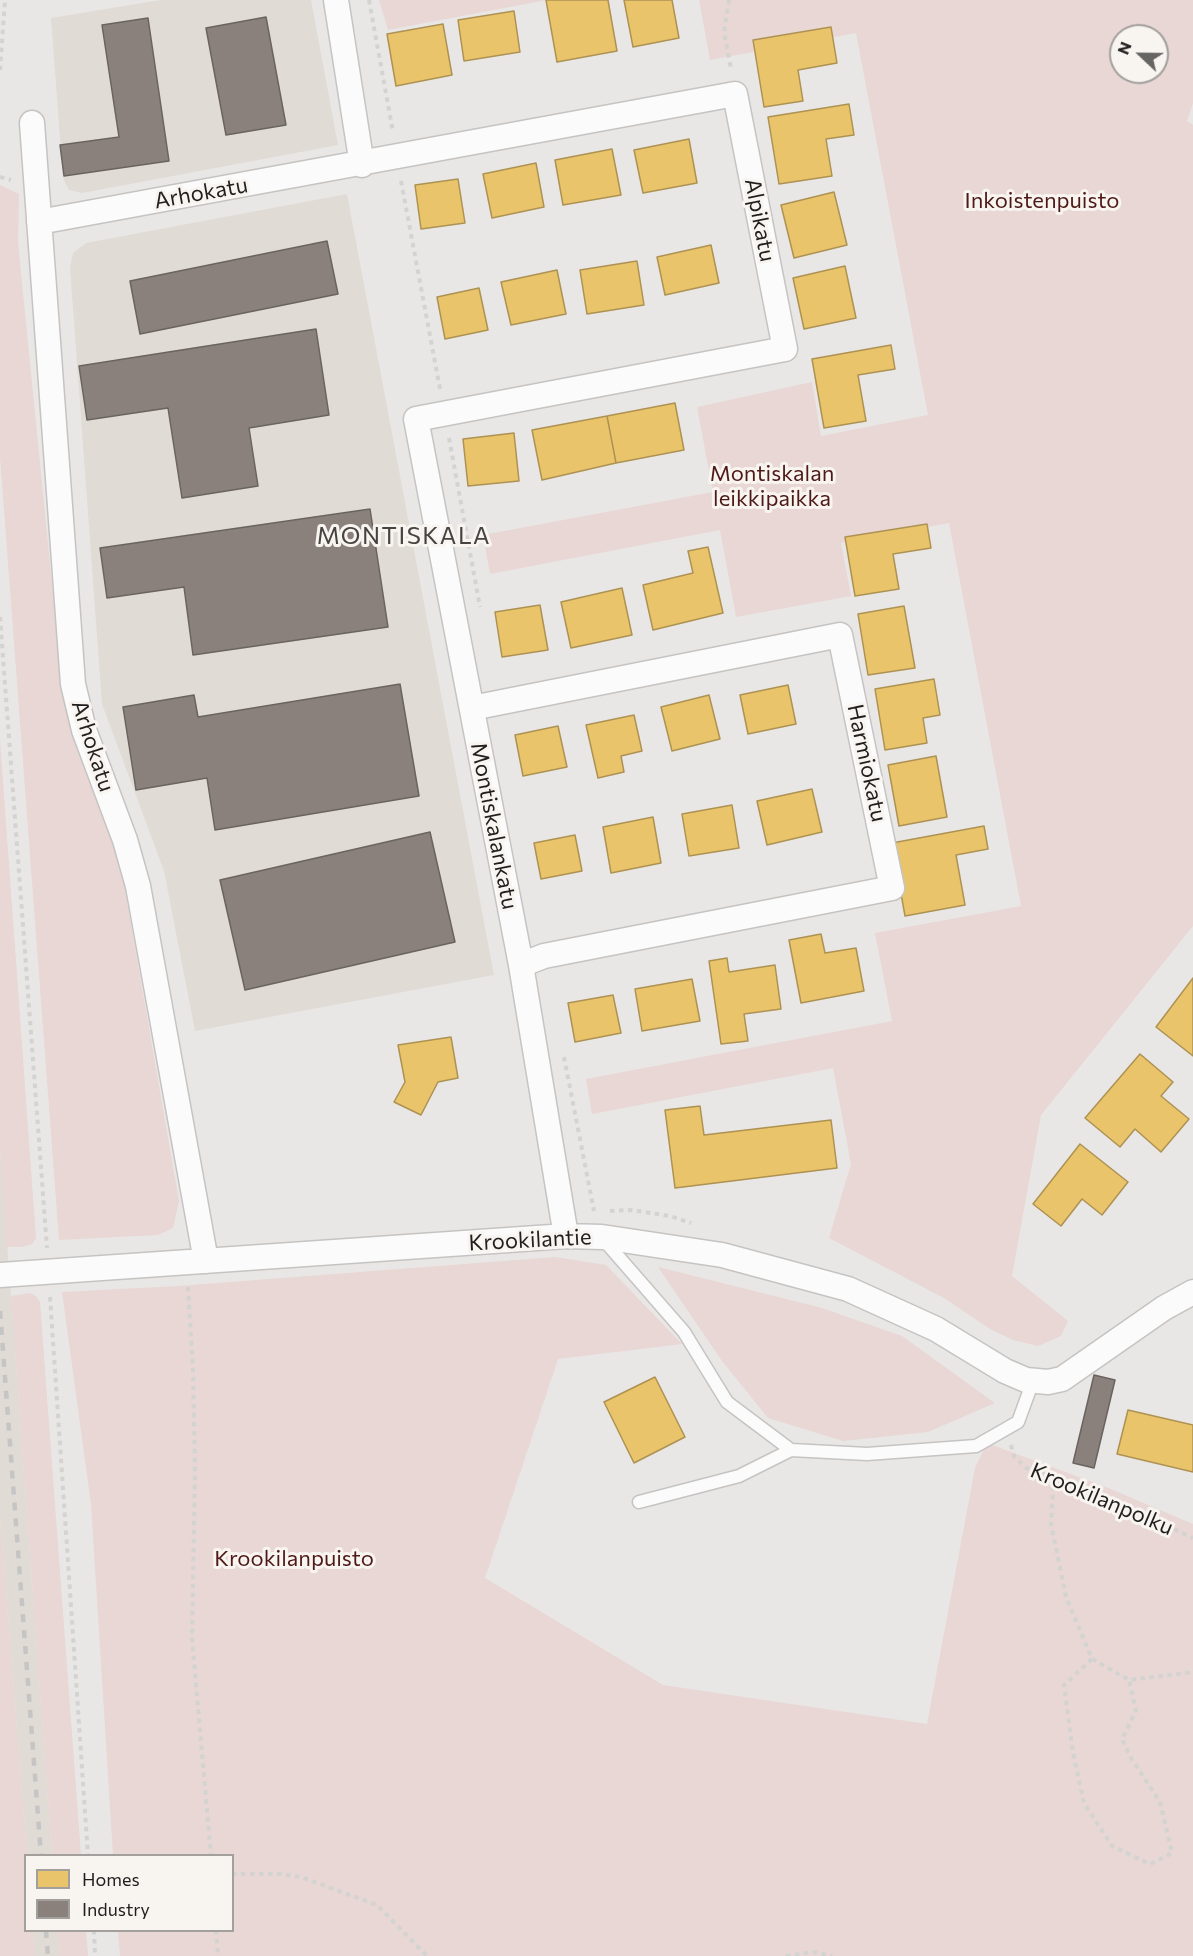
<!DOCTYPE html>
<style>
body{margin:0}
#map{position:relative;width:1193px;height:1956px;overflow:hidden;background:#e9e7e5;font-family:Commissioner,sans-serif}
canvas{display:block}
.legend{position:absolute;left:24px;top:1854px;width:210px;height:78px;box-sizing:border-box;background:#f8f5f1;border:2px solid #a29f9d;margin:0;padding:8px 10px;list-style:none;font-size:18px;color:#201f1e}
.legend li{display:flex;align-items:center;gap:12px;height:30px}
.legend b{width:30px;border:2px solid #a29f9d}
.north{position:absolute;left:1109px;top:24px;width:60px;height:60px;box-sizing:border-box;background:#f8f5f1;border:2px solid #a29f9d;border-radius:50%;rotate:292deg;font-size:16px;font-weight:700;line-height:24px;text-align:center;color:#201f1e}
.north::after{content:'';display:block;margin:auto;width:21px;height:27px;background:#666564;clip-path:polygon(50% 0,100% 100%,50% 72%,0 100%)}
</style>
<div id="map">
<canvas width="1193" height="1956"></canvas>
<ul class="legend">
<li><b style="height:16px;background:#e9c46a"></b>Homes</li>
<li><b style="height:16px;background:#8a817c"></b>Industry</li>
</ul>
<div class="north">N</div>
</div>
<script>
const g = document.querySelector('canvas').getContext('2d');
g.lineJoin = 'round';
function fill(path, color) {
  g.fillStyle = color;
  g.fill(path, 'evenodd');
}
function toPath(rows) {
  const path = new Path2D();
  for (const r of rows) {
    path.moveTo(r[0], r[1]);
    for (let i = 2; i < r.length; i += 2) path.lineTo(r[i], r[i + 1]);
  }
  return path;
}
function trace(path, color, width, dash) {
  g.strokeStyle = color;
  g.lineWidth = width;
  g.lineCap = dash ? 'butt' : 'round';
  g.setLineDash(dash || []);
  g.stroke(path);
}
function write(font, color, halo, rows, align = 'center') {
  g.font = font + ' Commissioner,sans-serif';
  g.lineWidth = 6;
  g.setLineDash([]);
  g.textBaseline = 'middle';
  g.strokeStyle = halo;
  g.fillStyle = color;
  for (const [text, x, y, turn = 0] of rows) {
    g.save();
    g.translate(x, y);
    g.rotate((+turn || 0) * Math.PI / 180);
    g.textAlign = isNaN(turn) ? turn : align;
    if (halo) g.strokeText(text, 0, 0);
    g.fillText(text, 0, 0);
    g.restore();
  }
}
fill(toPath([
 [160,0,311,0,338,145,82,193,69,190,63,178,51,18],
 [347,194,494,975,195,1031,164,871,102,704,70,268,73,253,86,243],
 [0,1147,11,1296,52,1855,27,1855,0,1517],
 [33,1931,58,1931,60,1956,35,1956]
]), '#e0dbd4');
fill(toPath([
 [379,0,547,0,388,30],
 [699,0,1193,0,1193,103,1187,121,1193,125,1193,926,1041,1115,1012,1276,1068,1321,1061,1336,1038,1346,1013,1340,990,1329,944,1298,829,1238,851,1164,833,1068,592,1114,586,1079,892,1021,875,933,1021,906,949,523,841,543,851,596,736,617,720,530,490,574,483,535,713,492,697,407,812,382,821,436,928,415,856,33,710,60],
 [1121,36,1157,36,1157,72,1121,72],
 [0,185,19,194,18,242,63,695,122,872,179,1201,173,1228,158,1235,59,1240,0,457],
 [0,740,36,1238,32,1244,22,1247,7,1247,0,1147],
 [555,1257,606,1265,682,1344,558,1359,485,1578,663,1685,927,1724,975,1468,987,1443,1106,1487,1193,1524,1193,1956,120,1956,118,1931,232,1930,232,1856,113,1855,91,1504,62,1292,178,1286],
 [658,1267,822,1308,902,1336,995,1403,928,1432,843,1441,768,1418,722,1361],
 [30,1293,36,1296,40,1302,81,1855,52,1855,11,1296],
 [0,1517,27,1855,26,1930,33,1931,35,1956,0,1956],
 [58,1931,86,1931,88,1956,60,1956]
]), '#e8d7d4');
const homes = toPath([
 [546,0,608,0,617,51,557,62,546,0],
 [624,0,672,0,679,38,633,47,624,0],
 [514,11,520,52,464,61,458,20,514,11],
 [443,24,452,75,396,86,387,34,443,24],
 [831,27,837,63,798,70,803,101,764,107,753,40,831,27],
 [849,104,854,135,826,139,832,176,779,184,768,117,849,104],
 [689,139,697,183,643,193,634,150,689,139],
 [612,149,621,195,563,205,555,160,612,149],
 [536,163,544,207,492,218,483,174,536,163],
 [458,179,465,223,421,229,415,185,458,179],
 [834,192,847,245,794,258,781,205,834,192],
 [711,245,719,283,665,295,657,257,711,245],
 [637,261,644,305,587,314,580,270,637,261],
 [845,266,856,318,804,329,793,278,845,266],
 [557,270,566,314,511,325,501,282,557,270],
 [479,288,488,330,445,339,437,297,479,288],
 [891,345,895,369,858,375,866,421,824,428,812,359,891,345],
 [675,403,684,450,616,463,607,416,675,403],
 [607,416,616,463,542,480,532,430,607,416],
 [514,433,519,481,468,486,463,439,514,433],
 [927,524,931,548,893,554,899,589,855,596,845,537,927,524],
 [708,547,723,613,653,630,643,585,693,573,688,551,708,547],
 [622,588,632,635,571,648,561,602,622,588],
 [540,605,548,650,502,657,495,612,540,605],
 [904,606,915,668,868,675,858,614,904,606],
 [934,679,940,715,923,718,927,743,885,750,875,689,934,679],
 [788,685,796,724,748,734,740,695,788,685],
 [709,695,720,739,672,751,661,707,709,695],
 [634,715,642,751,621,756,624,772,598,778,586,725,634,715],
 [558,726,567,767,523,776,515,735,558,726],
 [936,756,947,817,899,826,888,765,936,756],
 [812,789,822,832,767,845,757,801,812,789],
 [732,805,739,848,689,856,682,814,732,805],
 [653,817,661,863,611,873,603,827,653,817],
 [984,826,988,849,956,855,965,905,905,916,892,843,984,826],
 [575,835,582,871,541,879,534,843,575,835],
 [821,934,825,953,856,948,864,991,801,1003,789,940,821,934],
 [727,958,729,972,775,965,781,1009,744,1014,748,1041,721,1044,709,961,727,958],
 [1193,978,1193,1056,1156,1027,1193,978],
 [692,979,700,1021,642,1031,635,989,692,979],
 [613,995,621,1033,575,1042,568,1003,613,995],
 [451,1037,458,1078,438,1082,421,1115,394,1102,405,1082,398,1045,451,1037],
 [1140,1054,1173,1082,1161,1096,1189,1119,1161,1152,1135,1129,1120,1147,1085,1118,1140,1054],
 [700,1106,704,1135,831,1120,837,1168,675,1188,665,1110,700,1106],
 [1080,1144,1128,1182,1102,1215,1082,1199,1061,1226,1033,1204,1080,1144],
 [655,1377,685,1437,634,1463,604,1402,655,1377],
 [1128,1410,1193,1425,1193,1472,1117,1454,1128,1410]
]);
fill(homes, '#e9c46a');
trace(homes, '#ad9253', 1.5);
const industry = toPath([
 [266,17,286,125,226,135,206,28,266,17],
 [148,18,169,161,64,176,60,145,119,137,102,25,148,18],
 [327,241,338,294,140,334,130,281,327,241],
 [316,329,329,415,249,428,258,486,182,498,168,408,87,420,79,366,316,329],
 [370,509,388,627,193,655,184,587,107,598,100,548,370,509],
 [400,684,419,796,215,830,207,778,136,790,123,707,194,695,198,717,400,684],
 [430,832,455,942,245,990,220,880,430,832],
 [1094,1375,1115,1380,1094,1468,1073,1463,1094,1375]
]);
fill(industry, '#8a817c');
trace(industry, '#6a6460', 1.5);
const service = toPath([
 [603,1239,684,1332,727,1402,791,1450,867,1454,976,1446,1018,1422,1033,1381],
 [639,1502,739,1476,791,1450]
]);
const minor = toPath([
 [336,0,362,165],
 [32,123,73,684,84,730,125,840,138,886,206,1261],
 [39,222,735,94,785,349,416,419,521,965,566,1236],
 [472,708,840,635,892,888,544,956,521,965],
 [0,1275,566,1236,602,1237,722,1255,848,1289,936,1329,1005,1371,1026,1380,1048,1382,1062,1379,1164,1308,1193,1292]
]);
trace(service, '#c5c4c2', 15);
trace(minor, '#c5c4c2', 27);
trace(toPath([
 [369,0,393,132],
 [729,0,724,32,731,69],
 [0,70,5,0],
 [0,177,11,180],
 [401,181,440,389],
 [449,438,480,607],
 [0,617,47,1248],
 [564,1057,594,1211],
 [610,1211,631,1210,670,1216,691,1223],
 [188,1287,193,1370,195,1470,192,1639,211,1856],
 [50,1297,88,1856],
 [1011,1445,1014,1456,1026,1468,1079,1485,1193,1538],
 [1054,1477,1051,1524,1066,1597,1092,1659,1129,1680,1193,1672],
 [1092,1659,1064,1685,1073,1753,1084,1803,1112,1846,1150,1864,1172,1853,1160,1802,1131,1758,1122,1739,1136,1711,1129,1680],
 [232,1874,281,1874,301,1877,377,1905,427,1956],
 [94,1930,95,1956],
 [216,1930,218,1956],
 [786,1956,813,1952,832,1956]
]), '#d3d3d2', 4, [4.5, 4.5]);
trace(service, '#fcfbfb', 12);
trace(minor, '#fcfbfb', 24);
trace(toPath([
 [0,1311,41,1856],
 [46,1930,48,1956]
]), '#c6c5c5', 4.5, [8, 8]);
write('22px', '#201f1e', '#f8f5f1', [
 ["Arhokatu",201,193,-10],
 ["Alpikatu",760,220,79],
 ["Arhokatu",93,746,72],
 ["Harmiokatu",867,763,78],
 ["Montiskalankatu",494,826,79],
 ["Krookilantie",530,1240,-3],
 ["Krookilanpolku",1102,1499,23]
]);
write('22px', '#4e1917', '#f8f5f1', [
 ["Inkoistenpuisto",1042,201],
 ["Montiskalan",772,474],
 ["leikkipaikka",772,499],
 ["Krookilanpuisto",294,1559]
]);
g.letterSpacing = '1.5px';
write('24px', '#464441', '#f8f5f1', [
 ["MONTISKALA",404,536]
]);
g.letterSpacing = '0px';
</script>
